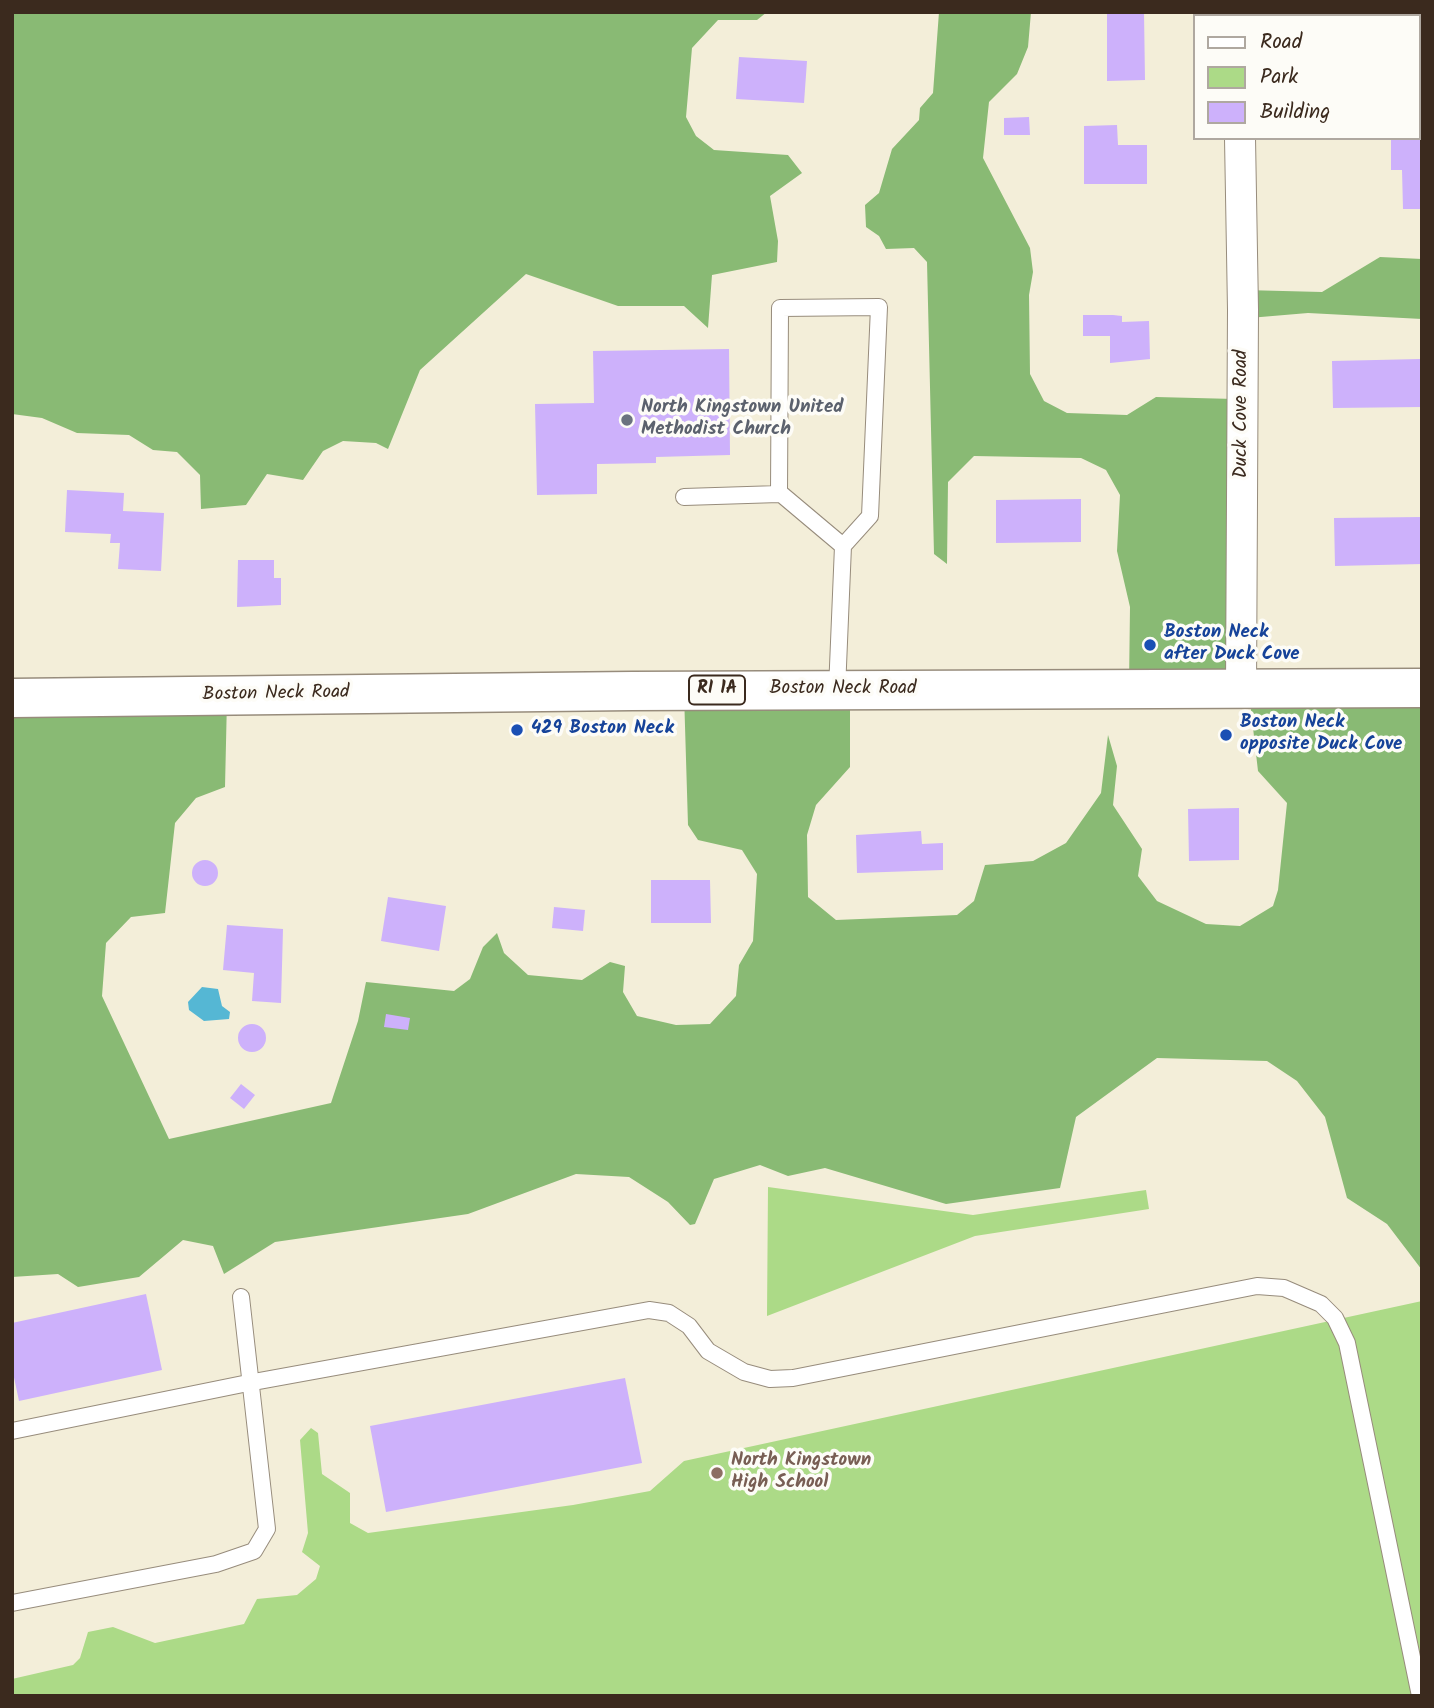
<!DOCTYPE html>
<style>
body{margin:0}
#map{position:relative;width:1434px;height:1708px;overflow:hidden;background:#f3eed9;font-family:Kalam,sans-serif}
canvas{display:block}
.frame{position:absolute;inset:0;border:14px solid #3b2a1e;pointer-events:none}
.legend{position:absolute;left:1193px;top:14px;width:228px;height:126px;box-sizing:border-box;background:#fdfcf7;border:2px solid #afa8a0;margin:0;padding:9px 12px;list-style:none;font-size:21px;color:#3b2a1e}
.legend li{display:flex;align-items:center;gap:14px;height:35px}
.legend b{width:35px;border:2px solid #afa8a0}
</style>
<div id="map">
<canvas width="1434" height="1708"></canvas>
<div class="frame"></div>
<ul class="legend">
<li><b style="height:9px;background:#fff"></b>Road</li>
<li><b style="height:19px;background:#acda87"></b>Park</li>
<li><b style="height:19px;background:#cdb1fb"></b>Building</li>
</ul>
</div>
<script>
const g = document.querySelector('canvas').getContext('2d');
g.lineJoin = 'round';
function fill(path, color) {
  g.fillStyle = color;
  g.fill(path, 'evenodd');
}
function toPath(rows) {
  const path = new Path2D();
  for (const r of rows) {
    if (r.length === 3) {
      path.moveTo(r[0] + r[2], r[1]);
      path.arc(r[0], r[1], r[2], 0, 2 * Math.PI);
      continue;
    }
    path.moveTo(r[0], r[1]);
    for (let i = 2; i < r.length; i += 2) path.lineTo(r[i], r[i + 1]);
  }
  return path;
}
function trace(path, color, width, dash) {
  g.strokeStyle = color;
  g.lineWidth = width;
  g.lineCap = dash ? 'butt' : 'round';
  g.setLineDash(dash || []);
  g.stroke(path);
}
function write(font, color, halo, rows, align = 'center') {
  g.font = font + ' Kalam,sans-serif';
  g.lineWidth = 7;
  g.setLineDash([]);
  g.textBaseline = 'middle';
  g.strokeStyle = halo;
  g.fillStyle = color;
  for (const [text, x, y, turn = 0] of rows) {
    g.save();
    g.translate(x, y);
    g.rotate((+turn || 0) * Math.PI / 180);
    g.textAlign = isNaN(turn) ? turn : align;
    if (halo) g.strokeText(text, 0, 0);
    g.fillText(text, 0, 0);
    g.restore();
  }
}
fill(toPath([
 [768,1187,973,1215,1146,1190,1149,1209,975,1236,767,1316],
 [1422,1301,1422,1696,12,1696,12,1679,73,1665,80,1658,88,1632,113,1627,155,1643,244,1624,257,1599,297,1595,316,1579,320,1566,302,1552,308,1533,300,1440,311,1428,318,1433,322,1474,350,1493,350,1523,368,1533,573,1505,650,1491,684,1461]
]), '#acda87');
fill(toPath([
 [12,12,767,12,757,20,718,20,692,48,686,117,696,136,714,150,788,155,802,173,770,196,778,241,777,262,712,275,708,328,684,306,618,306,526,274,420,370,388,449,376,443,343,441,323,451,303,480,267,474,246,505,201,509,200,475,177,452,153,450,129,435,77,433,42,418,12,414],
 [939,12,1031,12,1028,47,1017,74,989,102,983,158,1030,248,1033,272,1029,295,1030,374,1044,401,1067,413,1127,415,1156,397,1235,399,1238,676,1129,686,1130,607,1117,551,1120,495,1106,470,1081,458,974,456,948,482,947,564,934,554,927,262,914,248,886,249,879,236,866,227,865,205,879,193,892,149,919,120,920,108,933,93],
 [1380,257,1422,259,1422,319,1308,313,1249,318,1244,290,1322,292],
 [1422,688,1422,1270,1387,1224,1347,1198,1325,1117,1297,1081,1267,1061,1157,1058,1076,1117,1060,1188,946,1204,825,1168,788,1176,760,1165,714,1179,695,1224,690,1225,668,1202,629,1177,576,1174,468,1214,275,1242,224,1274,213,1246,183,1240,139,1277,78,1287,58,1274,12,1277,12,699,227,699,225,787,196,798,175,823,165,913,131,917,106,943,102,996,169,1139,331,1103,358,1021,366,982,454,991,470,979,483,947,497,933,504,953,528,975,582,980,610,962,625,966,623,992,637,1016,676,1025,710,1024,736,996,739,965,753,941,757,874,742,850,698,840,688,825,684,693,850,692,850,767,816,805,807,835,808,897,836,920,957,915,974,901,985,865,1033,861,1066,843,1101,793,1108,735,1117,766,1113,805,1142,849,1138,876,1157,901,1206,924,1240,926,1273,906,1278,890,1287,803,1258,771,1249,693]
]), '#89ba74');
fill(toPath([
 [202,987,218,989,222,1006,230,1012,229,1019,204,1021,189,1010,188,1002]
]), '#55b7d4');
fill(toPath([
 [1107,12,1144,12,1145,80,1107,81],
 [739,57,807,61,804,103,736,99],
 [1418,62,1422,62,1422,209,1403,209,1402,170,1391,170,1391,138,1418,138],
 [1029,117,1030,135,1004,135,1004,118],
 [1117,125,1118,145,1147,145,1147,184,1084,184,1084,126],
 [1083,315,1113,315,1122,316,1122,322,1149,321,1150,359,1110,363,1110,336,1083,336],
 [729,349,730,455,656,457,656,463,597,464,597,494,537,495,535,404,594,403,593,351],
 [1420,359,1422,407,1333,408,1332,361],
 [67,490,124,493,123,511,164,513,161,571,118,569,120,543,110,543,111,534,65,532],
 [1081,499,1081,542,996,543,996,500],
 [1422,517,1422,564,1335,566,1334,518],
 [238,560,274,560,274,578,281,578,281,605,237,607],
 [1239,808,1239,860,1189,861,1188,809],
 [921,831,922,844,943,843,943,870,857,873,856,835],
 [205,873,13],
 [651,880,710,880,711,923,651,923],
 [388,897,446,906,439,951,381,941],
 [554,907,585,910,583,931,552,928],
 [227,925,283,929,281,1003,252,1001,254,973,223,970],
 [386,1014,410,1018,408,1030,384,1027],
 [252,1038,14],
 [241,1084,255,1095,244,1109,230,1098],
 [146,1294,162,1370,19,1401,12,1368,12,1323],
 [625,1378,642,1463,386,1512,370,1426]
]), '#cdb1fb');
const lane = toPath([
 [780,493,843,546],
 [684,497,779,494,780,308,879,307,870,516,843,546,837,690],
 [12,1431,248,1383,649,1310,669,1313,689,1326,708,1351,744,1372,770,1379,793,1378,1257,1286,1284,1288,1321,1304,1335,1318,1347,1343,1420,1696],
 [12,1603,216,1564,254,1551,267,1529,241,1297]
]);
const street = toPath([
 [1238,12,1238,16],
 [1240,138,1243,310,1241,689]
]);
const primary = toPath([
 [12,698,632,691,1422,688]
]);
trace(lane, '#978c7c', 18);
trace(street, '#978c7c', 32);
trace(primary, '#978c7c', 41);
trace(lane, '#fff', 16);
trace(street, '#fff', 30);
trace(primary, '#fff', 38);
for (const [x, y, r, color] of [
 [627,420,7,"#6b7280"],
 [1150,645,7,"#1a4fb4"],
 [517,730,7,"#1a4fb4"],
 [1226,735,7,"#1a4fb4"],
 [717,1473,7,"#8d6e63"]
]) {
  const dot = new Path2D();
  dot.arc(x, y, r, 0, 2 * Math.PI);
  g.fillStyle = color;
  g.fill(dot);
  trace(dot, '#fdfcf7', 2.5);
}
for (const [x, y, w] of [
 [717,690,56]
]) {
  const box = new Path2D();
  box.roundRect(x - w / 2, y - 14.5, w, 29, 5);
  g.fillStyle = '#fdfcf7';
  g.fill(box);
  trace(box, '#3b2a1e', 2);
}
write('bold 18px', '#3b2a1e', null, [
 ["RI 1A",717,690]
]);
write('bold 19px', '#5b616d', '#fdfcf7', [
 ["North Kingstown United",641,409],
 ["Methodist Church",641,431]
], 'left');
write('19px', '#3b2a1e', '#fdfcf7', [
 ["Duck Cove Road",1243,414,-90],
 ["Boston Neck Road",843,690],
 ["Boston Neck Road",276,695,-1]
]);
write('bold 19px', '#164399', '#fdfcf7', [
 ["Boston Neck",1164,634],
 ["after Duck Cove",1164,656],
 ["Boston Neck",1240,724],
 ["opposite Duck Cove",1240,746],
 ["429 Boston Neck",531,730]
], 'left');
write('bold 19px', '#785e54', '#fdfcf7', [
 ["North Kingstown",731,1462],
 ["High School",731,1484]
], 'left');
</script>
